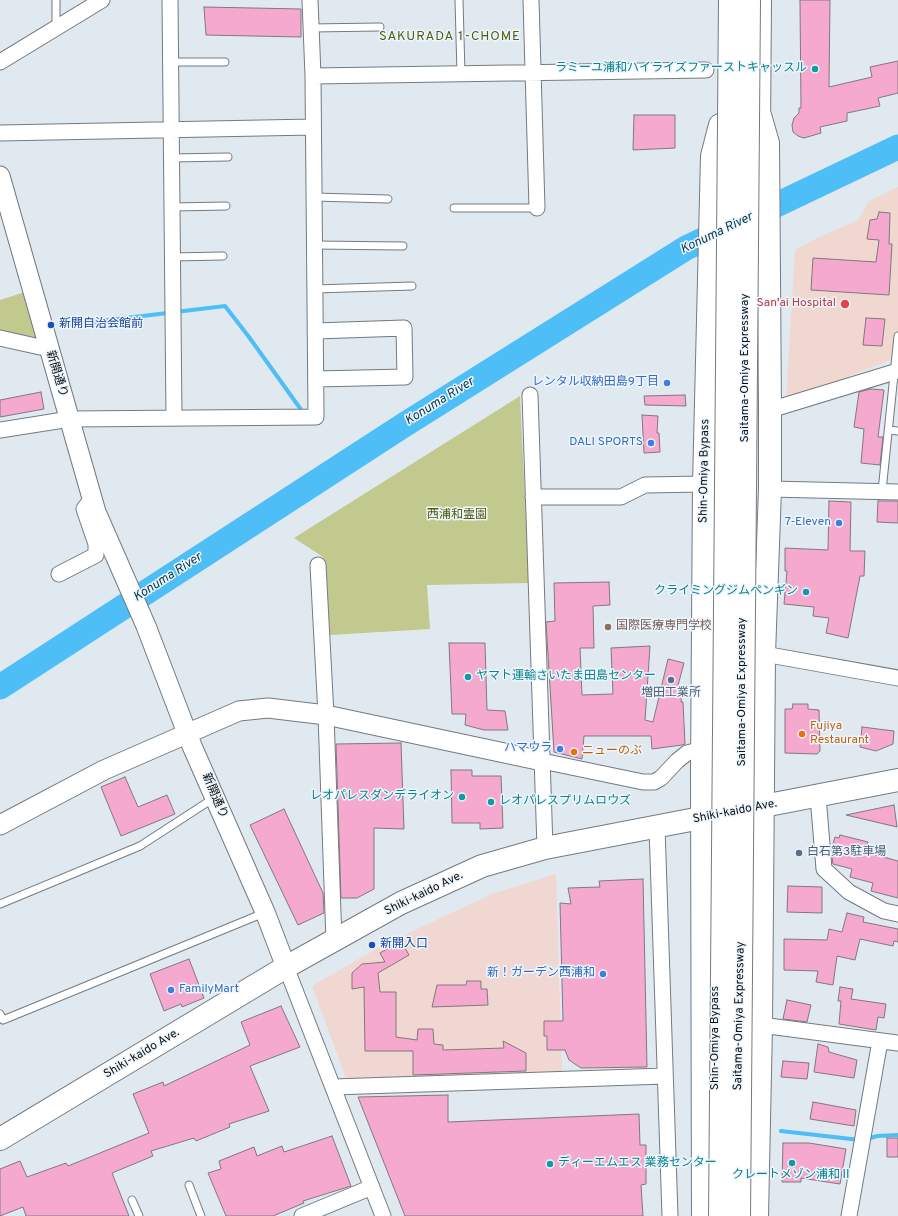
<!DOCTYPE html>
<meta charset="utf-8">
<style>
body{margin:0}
canvas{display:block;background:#e0e8f0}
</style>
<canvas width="898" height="1216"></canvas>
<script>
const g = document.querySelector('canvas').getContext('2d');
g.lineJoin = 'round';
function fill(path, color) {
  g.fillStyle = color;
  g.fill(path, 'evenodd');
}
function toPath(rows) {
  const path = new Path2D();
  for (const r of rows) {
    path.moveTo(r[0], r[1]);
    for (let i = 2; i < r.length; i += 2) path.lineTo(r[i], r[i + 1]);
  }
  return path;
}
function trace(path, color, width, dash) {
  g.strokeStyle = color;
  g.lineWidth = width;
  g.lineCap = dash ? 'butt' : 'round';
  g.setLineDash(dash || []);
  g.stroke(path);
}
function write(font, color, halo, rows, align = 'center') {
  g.font = font + ' Overpass,"Noto Sans JP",sans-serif';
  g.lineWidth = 3;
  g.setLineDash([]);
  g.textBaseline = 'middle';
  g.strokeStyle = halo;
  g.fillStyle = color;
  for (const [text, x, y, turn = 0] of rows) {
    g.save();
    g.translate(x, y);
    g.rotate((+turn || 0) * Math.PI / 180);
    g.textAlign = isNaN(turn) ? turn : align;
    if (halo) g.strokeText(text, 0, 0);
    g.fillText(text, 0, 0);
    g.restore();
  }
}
fill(toPath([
 [556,874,562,1074,347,1081,312,986,383,945,492,894]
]), '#f1d7d1');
fill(toPath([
 [898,187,898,357,786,401,795,250,817,238,858,220,869,201]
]), '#f0d7d0');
fill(toPath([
 [25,292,38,337,34,338,0,330,0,300],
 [520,396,529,583,427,585,430,629,330,635,323,557,294,538]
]), '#c1c98f');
trace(toPath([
 [60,326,225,306,249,337,302,411],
 [330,462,335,470],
 [781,1131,860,1140],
 [867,1139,877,1136,898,1135]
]), '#4ebff6', 4);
trace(toPath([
 [0,687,404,425,686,248,898,147]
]), '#4ebff6', 25);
const building = toPath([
 [800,0,830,0,829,87,872,77,870,67,898,61,898,93,878,98,880,106,847,113,847,121,820,127,821,133,804,138,798,136,793,132,792,125,794,118,799,113,799,108,801,108,800,0],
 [204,7,301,9,301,37,206,35,204,7],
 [634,115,675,115,675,148,633,150,634,115],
 [879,212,890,213,889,244,892,244,889,295,811,290,813,258,876,262,879,240,867,239,870,220,877,219,879,212],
 [866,318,885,319,882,346,863,345,866,318],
 [871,389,884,390,878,437,883,437,880,465,861,463,864,429,854,427,859,392,871,389],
 [41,392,44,409,0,417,0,400,41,392],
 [685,395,686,406,645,405,644,396,685,395],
 [642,415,658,416,657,433,659,433,660,452,644,453,642,415],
 [829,501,851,502,850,551,865,551,864,576,860,576,848,638,826,633,829,618,813,616,814,607,784,604,787,571,785,571,785,548,828,550,829,501],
 [878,501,898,501,898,523,877,522,878,501],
 [609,582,610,605,593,606,594,648,580,648,582,695,613,694,611,648,650,646,645,720,653,722,668,659,684,663,677,689,682,690,681,702,683,702,685,744,682,745,652,749,651,736,584,736,582,759,554,752,546,622,555,621,554,583,609,582],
 [449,643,485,643,487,710,505,711,508,730,484,730,465,725,466,714,452,714,449,643],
 [793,704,808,704,808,709,819,710,820,751,817,754,785,753,785,709,792,709,793,704],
 [862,727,894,731,893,744,876,751,860,747,862,727],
 [401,743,404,829,374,828,374,889,357,898,341,898,336,744,401,743],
 [451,770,472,770,472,776,501,776,503,828,480,829,480,823,452,823,451,770],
 [125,777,138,807,167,795,175,814,121,836,101,787,125,777],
 [894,805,897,827,846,815,894,805],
 [284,809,323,893,324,913,298,925,250,825,284,809],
 [840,835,868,842,865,852,898,861,898,898,871,891,873,883,850,877,852,869,833,864,831,850,835,837,839,838,840,835],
 [643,879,647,1067,581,1068,569,1060,565,1050,547,1050,547,1036,544,1036,544,1021,563,1021,560,903,571,904,568,888,600,887,599,881,643,879],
 [788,886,822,887,822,913,787,912,788,886],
 [847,913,864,917,863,922,898,929,898,942,894,941,893,946,860,939,855,960,837,956,833,985,816,982,818,971,784,970,784,939,827,940,829,929,842,932,847,913],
 [401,941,409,955,378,973,380,992,396,992,396,1037,417,1040,418,1029,433,1029,434,1044,443,1045,443,1050,504,1048,503,1041,526,1053,526,1071,413,1075,413,1051,365,1051,364,987,352,989,352,973,362,964,385,962,380,953,401,941],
 [189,959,204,998,182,1007,181,1004,164,1011,150,974,189,959],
 [467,981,481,981,481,989,487,989,488,1005,432,1007,437,985,466,985,467,981],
 [840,987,853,989,851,999,886,1004,884,1018,878,1017,876,1030,839,1024,841,1001,838,1001,840,987],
 [787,1000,811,1005,807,1022,783,1019,787,1000],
 [281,1006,300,1047,250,1066,269,1111,229,1124,230,1127,196,1141,194,1138,151,1151,153,1156,112,1173,129,1216,26,1216,23,1207,0,1216,0,1169,20,1161,27,1177,66,1163,68,1166,149,1133,133,1094,163,1082,164,1086,250,1045,241,1022,281,1006],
 [818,1044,828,1047,829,1052,857,1060,854,1078,814,1072,818,1044],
 [783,1061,809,1063,807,1079,781,1077,783,1061],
 [448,1095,448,1122,639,1114,640,1145,646,1145,646,1184,641,1185,643,1216,405,1216,358,1097,448,1095],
 [813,1102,856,1110,854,1126,810,1119,813,1102],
 [332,1136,351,1186,303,1201,304,1203,273,1216,226,1216,208,1173,221,1169,219,1161,254,1147,257,1156,282,1146,284,1152,332,1136],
 [887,1138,898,1138,898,1157,887,1157,887,1138],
 [783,1143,809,1143,846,1149,840,1184,801,1178,801,1182,782,1182,783,1143]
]);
fill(building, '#f6a9cf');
trace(building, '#81787c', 1);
const service = toPath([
 [56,0,56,26],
 [459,0,461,74],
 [310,28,380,27],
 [171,62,225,62],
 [171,158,228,157],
 [314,197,388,199],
 [172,207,226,206],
 [454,208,537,208],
 [314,245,403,246],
 [172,257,223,256],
 [315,289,412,286],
 [889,430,898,431],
 [882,491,898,336],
 [0,904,140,846,214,798],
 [0,1014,3,1020,264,913],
 [189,1185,201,1216],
 [132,1200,139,1216]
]);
const minor = toPath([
 [170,0,174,418],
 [531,0,537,208],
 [0,62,102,0],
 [313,76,706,70],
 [0,133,313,127],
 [315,331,404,328,405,377,316,379],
 [0,338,40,347,48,345],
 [530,395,545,848],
 [770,410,898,371],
 [0,430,70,419,316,417,313,76,310,0],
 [770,489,898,492],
 [533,497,621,497,645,485,704,484],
 [318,565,326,715,334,941],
 [59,574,96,555,96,544,84,509,92,498],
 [764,654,898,678],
 [542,761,643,782,654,782,661,778,677,761,687,753,703,749],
 [818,796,824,869,849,892,884,911,898,914],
 [657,827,670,1216],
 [286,967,383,1216],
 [761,1025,898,1043],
 [333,1087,665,1076],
 [302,1216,372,1187],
 [849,1216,880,1041]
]);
const tertiary = toPath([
 [0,176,96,512,146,626,192,746,265,912,286,967],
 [0,825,104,770,239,711,268,708,326,715,542,761]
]);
const primary = toPath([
 [0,1139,286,967,401,903,482,866,545,848,898,780]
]);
const trunk = toPath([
 [759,129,760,0],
 [703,1216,702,771,704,484,712,156,720,125],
 [757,1216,761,1025,764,654,770,489,770,410,768,143,760,115]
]);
trace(service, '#737b81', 9);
trace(minor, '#737b81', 17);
trace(tertiary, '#737b81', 21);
trace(primary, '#737b81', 24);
trace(trunk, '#737b81', 24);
trace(service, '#fff', 7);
trace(minor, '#fff', 15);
trace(tertiary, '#fff', 19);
trace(primary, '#fff', 22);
trace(trunk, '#fff', 22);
const motorwayBridge = toPath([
 [720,1216,730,0],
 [739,1216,749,0]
]);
trace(motorwayBridge, '#737b81', 24, []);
trace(motorwayBridge, '#fff', 22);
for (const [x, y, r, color] of [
 [815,69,4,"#0f9aa8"],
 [845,304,5,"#e0444e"],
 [51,325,4,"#1a4fb4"],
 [667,383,4,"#3f7fe0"],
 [651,443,4,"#3f7fe0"],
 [839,523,4,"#3f7fe0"],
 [806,592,4,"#0f9aa8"],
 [608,627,4,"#8d6e63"],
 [468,677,4,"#0f9aa8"],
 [671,680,4,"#5c6f8a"],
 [802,734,4,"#e8710a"],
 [560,749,4,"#3f7fe0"],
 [574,752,4,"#e8710a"],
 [462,797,4,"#0f9aa8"],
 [491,802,4,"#0f9aa8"],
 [799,853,4,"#5c6f8a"],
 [372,945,4,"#1a4fb4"],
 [603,974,4,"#3f7fe0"],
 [171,990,4,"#3f7fe0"],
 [792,1163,4,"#0f9aa8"],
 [550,1164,4,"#0f9aa8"]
]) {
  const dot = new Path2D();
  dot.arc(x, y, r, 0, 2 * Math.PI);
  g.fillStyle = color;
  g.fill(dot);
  trace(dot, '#edf6fd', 1.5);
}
write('12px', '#0d838f', '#edf6fd', [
 ["ラミーユ浦和ハイライズファーストキャッスル",807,69],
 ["クライミングジムペンギン",798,592],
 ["ヤマト運輸さいたま田島センター",476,677,"left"],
 ["レオパレスダンデライオン",454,797],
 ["レオパレスプリムロウズ",499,802,"left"],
 ["ディーエムエス 業務センター",558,1164,"left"],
 ["クレートメゾン浦和Ⅱ",792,1176,"center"]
], 'right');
write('12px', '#be3a42', '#edf6fd', [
 ["San'ai Hospital",836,304]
], 'right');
write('12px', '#164399', '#edf6fd', [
 ["新開自治会館前",59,325],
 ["新開入口",380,945]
], 'left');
write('12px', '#0d1012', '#edf6fd', [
 ["Saitama-Omiya Expressway",746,368,-90],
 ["新開通り",56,374,73],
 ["Shin-Omiya Bypass",705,471,-89],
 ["Saitama-Omiya Expressway",743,692,-90],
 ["新開通り",214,796,67],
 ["Shiki-kaido Ave.",735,812,-11],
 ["Shiki-kaido Ave.",424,894,-26],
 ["Saitama-Omiya Expressway",740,1016,-89],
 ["Shin-Omiya Bypass",716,1038,-90],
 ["Shiki-kaido Ave.",142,1054,-31]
]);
write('12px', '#366cbe', '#edf6fd', [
 ["レンタル収納田島9丁目",659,383],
 ["DALI SPORTS",643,443],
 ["7-Eleven",831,523],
 ["ハマウラ",552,749],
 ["新！ガーデン西浦和",595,974],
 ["FamilyMart",179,990,"left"]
], 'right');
write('12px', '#545b0e', '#edf6fd', [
 ["西浦和霊園",457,516]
]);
write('12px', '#785e54', '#edf6fd', [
 ["国際医療専門学校",616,627]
], 'left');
write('12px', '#4e5e75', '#edf6fd', [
 ["増田工業所",671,694],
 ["白石第3駐車場",807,853,"left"]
]);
write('12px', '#c56008', '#edf6fd', [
 ["Fujiya",810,727],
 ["Restaurant",810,741],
 ["ニューのぶ",582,752]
], 'left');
g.letterSpacing = '1px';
write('13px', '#535e0d', '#edf6fd', [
 ["SAKURADA 1-CHOME",450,37]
]);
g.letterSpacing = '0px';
write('italic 13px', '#05384e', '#edf6fd', [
 ["Konuma River",717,234,-26],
 ["Konuma River",440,402,-32],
 ["Konuma River",168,578,-33]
]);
</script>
